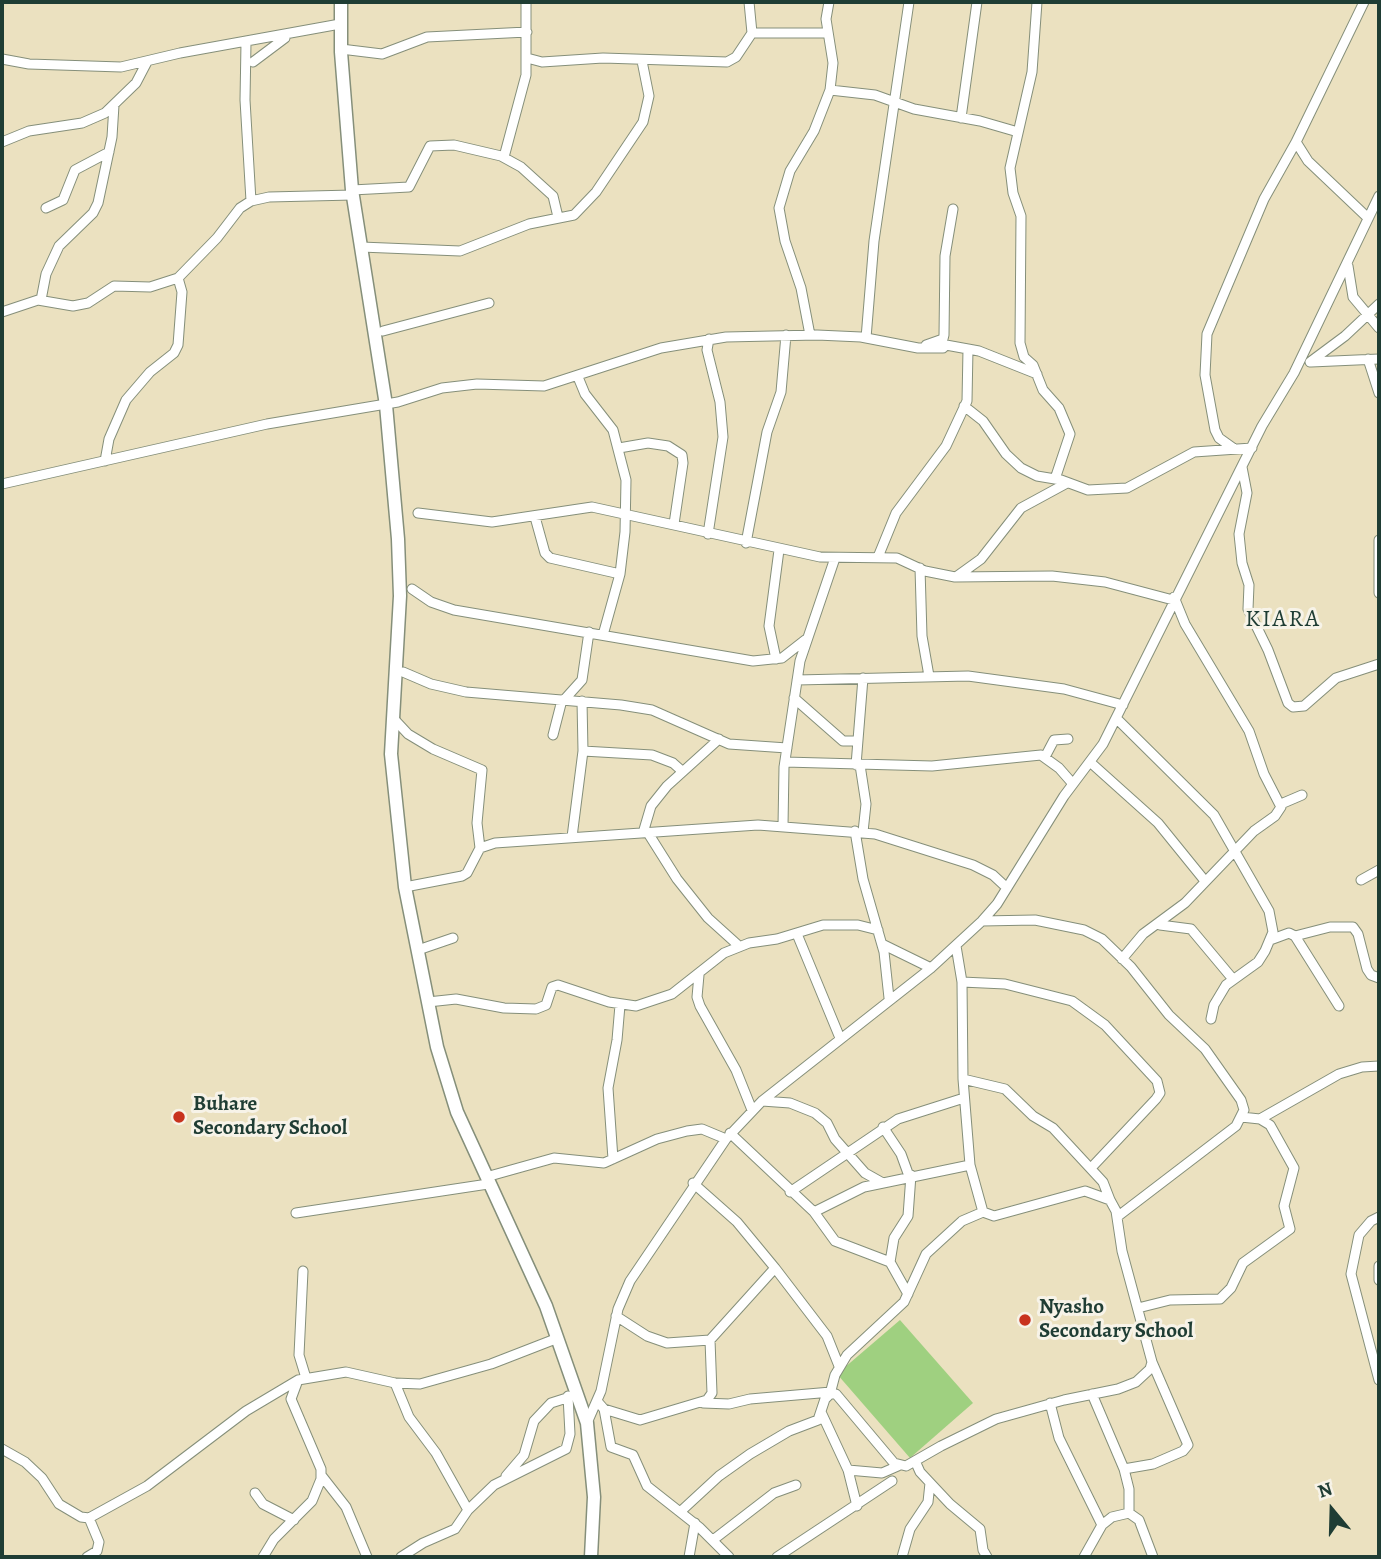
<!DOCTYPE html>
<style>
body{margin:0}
#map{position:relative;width:1381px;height:1559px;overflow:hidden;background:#ebe1c0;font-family:Alegreya,serif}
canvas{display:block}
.frame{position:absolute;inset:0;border:4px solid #1f3d34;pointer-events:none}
.north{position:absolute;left:1297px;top:1475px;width:70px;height:70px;-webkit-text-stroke:5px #f7f3e8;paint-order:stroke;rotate:341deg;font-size:19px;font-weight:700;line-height:28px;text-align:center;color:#1f3d34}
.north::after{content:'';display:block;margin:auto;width:24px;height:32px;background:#1f3d34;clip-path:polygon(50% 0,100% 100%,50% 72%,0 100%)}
</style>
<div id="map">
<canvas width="1381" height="1559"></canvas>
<div class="frame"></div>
<div class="north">N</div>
</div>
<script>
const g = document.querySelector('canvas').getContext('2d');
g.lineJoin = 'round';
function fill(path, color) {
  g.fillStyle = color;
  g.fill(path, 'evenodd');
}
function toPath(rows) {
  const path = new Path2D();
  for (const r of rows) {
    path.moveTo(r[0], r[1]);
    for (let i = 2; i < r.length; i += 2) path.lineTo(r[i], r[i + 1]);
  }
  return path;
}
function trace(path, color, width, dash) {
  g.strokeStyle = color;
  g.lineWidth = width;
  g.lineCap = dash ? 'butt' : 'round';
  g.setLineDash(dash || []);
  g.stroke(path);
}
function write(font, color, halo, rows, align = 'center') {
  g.font = font + ' Alegreya,serif';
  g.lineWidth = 6;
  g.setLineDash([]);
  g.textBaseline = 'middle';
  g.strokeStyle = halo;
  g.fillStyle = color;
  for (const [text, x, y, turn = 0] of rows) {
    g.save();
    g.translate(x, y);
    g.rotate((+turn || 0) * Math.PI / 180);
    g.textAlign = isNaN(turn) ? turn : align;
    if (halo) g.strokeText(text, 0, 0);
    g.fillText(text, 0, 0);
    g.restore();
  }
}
fill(toPath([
 [900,1320,973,1403,910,1458,837,1374]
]), '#9fd080');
const street = toPath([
 [749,2,752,33],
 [1037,2,1032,72,1010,168,1013,193,1021,216,1020,343,1024,357,1033,365,1043,390,1059,408,1070,434,1055,479],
 [246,43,245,100,251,201],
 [341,49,382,54,427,37,527,32],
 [527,58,542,62,603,58,727,62,736,57,752,33,828,33],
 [2,59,29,64,121,67,180,53,340,24],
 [253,62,285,38],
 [830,90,875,95,914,109,980,121,1018,132],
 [961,118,977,2],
 [2,142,29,131,82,123,105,113,136,83,147,62],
 [1296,142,1308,161,1368,218],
 [504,157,526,75,526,2],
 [352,190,409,187,430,146,454,145,501,156,521,167,553,196,558,217],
 [46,208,63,200,75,170,109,152],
 [361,247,460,251,529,224,574,215,596,192,643,122,649,96,642,61],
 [1348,266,1353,297,1379,328],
 [41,300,46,274,59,246,93,213,98,203,112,137,114,105],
 [2,312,38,300,73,306,88,303,114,286,150,287,178,278,217,238,240,208,251,201,269,197,353,195],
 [383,331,489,303],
 [810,335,801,288,785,241,779,208,790,171,814,131,830,90,833,63,826,19,829,2],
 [866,338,874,241,909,2],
 [926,345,943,339,944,335,945,256,953,209],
 [1368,359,1379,393],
 [1310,362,1345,336,1379,304],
 [1311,362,1379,359],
 [578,377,585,394,613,430,626,480,625,532,620,574,603,635],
 [964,406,983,421,1006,454,1021,468,1037,476,1061,480,1088,490,1127,488,1194,452,1252,448],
 [619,448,648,443,668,446,682,455,683,463,674,524],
 [1233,448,1219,438,1215,430,1205,375,1207,334,1264,199,1296,142,1364,2],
 [105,461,109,439,126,400,150,372,174,353,178,345,182,292,178,278],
 [1242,467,1247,493,1239,534,1242,563,1249,585,1248,609,1268,650,1288,703,1293,707,1304,706,1336,678,1379,664],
 [2,484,267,424,398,402,442,388,477,384,544,386,661,348,726,337,817,335,861,337,918,348,943,348,946,345,979,351,1037,374],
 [418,513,492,522,592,507,820,557,897,558,925,571,955,577,1052,576,1105,582,1173,600],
 [535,517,545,553,550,558,620,574],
 [708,534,723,437,720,402,707,350,709,339],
 [1379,540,1379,593],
 [746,543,767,432,781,392,786,335],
 [878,557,896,513,946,446,967,401,968,349],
 [920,568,922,636,929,676],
 [956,577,981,559,1021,508,1067,483],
 [412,589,431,602,454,610,753,661,782,658,805,640],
 [776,659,769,626,779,550],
 [403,672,431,684,466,692,621,705,652,710,729,744,787,748],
 [797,680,968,676,1064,689,1123,705],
 [794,698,843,741,857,741],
 [564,700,582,680,589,632],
 [1116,718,1214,815,1269,911,1273,932,1265,951,1258,962,1226,985,1214,1005,1211,1019],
 [394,719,408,734,433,749,482,770,477,823,480,848],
 [553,735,562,700],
 [583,751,652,755,673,763,682,771],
 [1045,757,1054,740,1068,739],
 [785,762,932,766,1041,755,1059,768,1073,784],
 [1090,762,1158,823,1205,881],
 [856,765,863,678],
 [860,765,866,804,863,832],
 [1281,804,1302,795],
 [783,826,784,767,800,661,835,558],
 [855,831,863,879,884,952,889,998],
 [643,833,651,806,667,786,719,739],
 [648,833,677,879,708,918,739,946],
 [572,837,583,751,582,701],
 [1361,880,1379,870],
 [405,887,462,876,467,873,480,848,495,843,758,825,875,834,973,865,993,875,1007,888],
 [982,921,1035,920,1084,930,1102,939,1131,967,1169,1015,1205,1049,1241,1100,1244,1110,1236,1126,1117,1217],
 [1160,925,1191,929,1232,978],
 [797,934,840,1038],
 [1295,936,1330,927,1353,927,1358,934,1367,969,1371,975,1379,978],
 [1270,940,1289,933,1295,936,1339,1006],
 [882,944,931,968],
 [418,950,453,938],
 [1122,959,1143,934,1185,903,1254,831,1275,816,1281,807,1264,774,1249,731,1185,624,1174,597],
 [699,975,697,997,700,1006,736,1070,752,1110],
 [962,982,1005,984,1072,1001,1105,1025,1157,1081,1160,1093,1156,1099,1091,1168],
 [428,1002,456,999,504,1008,536,1009,546,1005,552,987,558,985,609,1002,636,1006,672,994,724,953,749,943,777,939,823,925,858,925,878,930],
 [963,1079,1005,1089,1033,1116,1053,1128,1103,1182,1110,1200],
 [762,1101,790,1103,815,1113,827,1123,835,1139,865,1173,881,1182],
 [1260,1119,1339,1074,1362,1067,1379,1066],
 [883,1127,901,1154,909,1176],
 [730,1133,814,1212,864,1187,970,1165],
 [613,1159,608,1088,617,1040,620,1005],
 [486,1177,554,1158,604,1163,657,1139,687,1131,702,1129,726,1139],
 [693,1183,737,1222,775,1268,827,1336,839,1366],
 [790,1192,898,1119,964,1098],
 [814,1212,835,1241,890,1262,908,1294],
 [296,1213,488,1184],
 [1379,1217,1371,1221,1359,1235,1351,1274,1379,1380],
 [890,1262,894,1238,908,1216,911,1175],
 [1379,1266,1379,1280],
 [303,1271,299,1355,306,1378],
 [1138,1308,1170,1300,1220,1299,1231,1288,1243,1263,1290,1229,1284,1206,1294,1168,1270,1125,1260,1119,1241,1117],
 [616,1316,647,1336,667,1343,710,1340,775,1268],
 [395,1383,409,1417,436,1453,468,1510],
 [830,1394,835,1375,847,1355,904,1302,926,1254,962,1221,983,1212],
 [1092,1394,1124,1469,1129,1489,1129,1513],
 [597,1401,604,1409,611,1447,633,1455,647,1486,699,1527,729,1557],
 [703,1403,729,1404,750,1399,831,1392],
 [1050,1403,1059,1438,1102,1525],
 [604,1409,640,1420,707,1400,712,1393,710,1340],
 [821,1412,848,1470,882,1473,898,1466],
 [587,1423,601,1391,618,1309,630,1281,726,1139,762,1101,931,968,982,921,997,904,1064,796,1103,744,1262,426,1294,373,1379,196],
 [2,1449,25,1462,42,1478,59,1504,81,1517,89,1518,147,1486,246,1411,298,1380,346,1372,395,1383,420,1384,491,1364,558,1338],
 [916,1463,920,1472,950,1504,980,1529,983,1550,987,1557],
 [1124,1469,1153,1464,1183,1451,1188,1445,1152,1362],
 [848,1470,857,1506],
 [321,1475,346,1507,367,1557],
 [506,1476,524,1455,534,1421,551,1403,573,1396],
 [255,1493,263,1504,294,1520],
 [680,1512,719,1476,750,1454,789,1431,818,1420,825,1399,830,1394,836,1394,894,1463,906,1466,941,1446,996,1419,1064,1400,1118,1389,1136,1382,1150,1369,1152,1362,1122,1251,1116,1211,1110,1200,1085,1191,994,1216,983,1212,970,1165,963,1079,962,982,956,946],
 [713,1540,774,1493,796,1485],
 [87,1557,97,1551,99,1542,89,1518],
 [263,1557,274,1539,312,1501,321,1479,321,1469,291,1399,298,1380],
 [401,1557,423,1543,455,1529,468,1510,494,1485,566,1449,570,1434,568,1396],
 [689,1557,695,1523],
 [777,1557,892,1481],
 [902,1557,910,1529,928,1502,930,1483],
 [1084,1557,1102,1525,1112,1517,1129,1513,1139,1520,1153,1557]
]);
const secondary = toPath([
 [341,2,341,52,352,190,386,405,398,539,400,596,391,754,405,887,437,1047,457,1112,546,1306,587,1423,594,1497,591,1557]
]);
trace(street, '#858f7a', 11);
trace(secondary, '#858f7a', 15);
trace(street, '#fff', 9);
trace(secondary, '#fff', 12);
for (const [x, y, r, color] of [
 [179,1117,7,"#c8321e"],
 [1025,1320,7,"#c8321e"]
]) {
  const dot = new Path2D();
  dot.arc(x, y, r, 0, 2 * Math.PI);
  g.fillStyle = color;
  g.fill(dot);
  trace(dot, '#f7f3e8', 2.5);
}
write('bold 21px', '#1f3d34', '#f7f3e8', [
 ["Buhare",193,1105],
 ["Secondary School",193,1129],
 ["Nyasho",1039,1308],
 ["Secondary School",1039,1332]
], 'left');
g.letterSpacing = '2px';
write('24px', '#1f3d34', '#f7f3e8', [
 ["KIARA",1283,620]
]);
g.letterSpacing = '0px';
</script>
